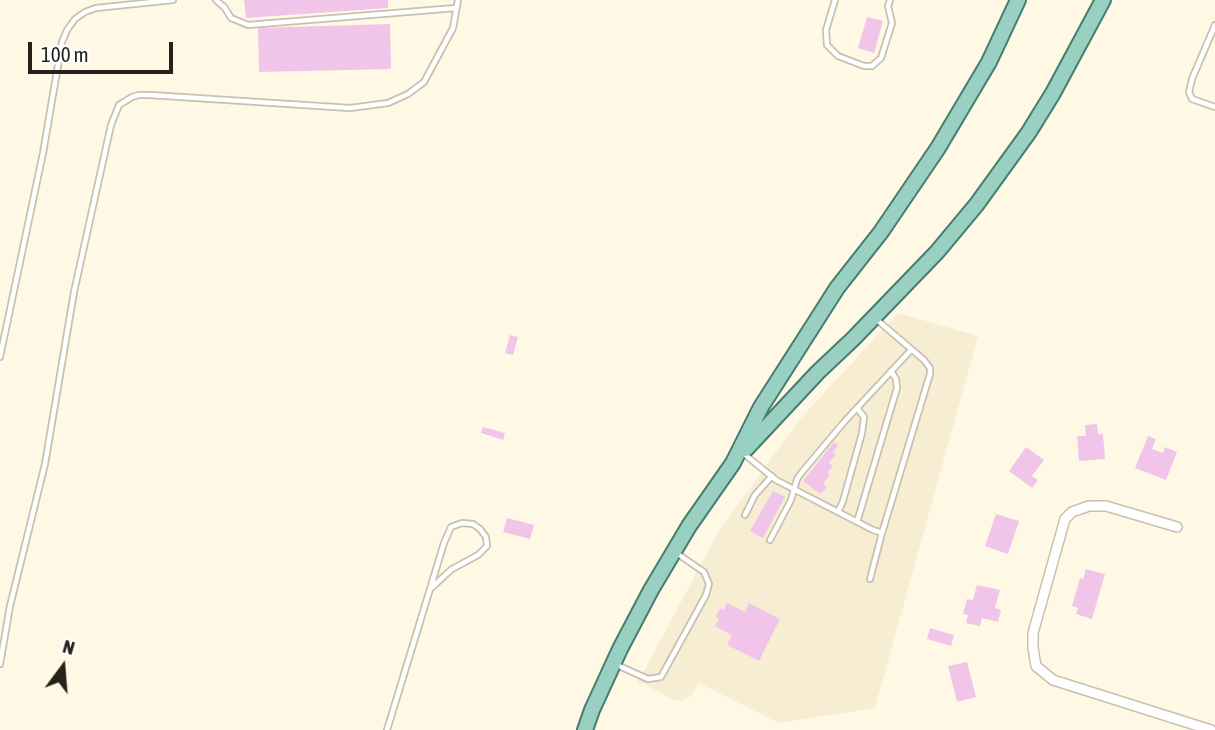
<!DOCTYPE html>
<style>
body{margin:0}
#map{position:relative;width:1215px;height:730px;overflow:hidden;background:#fff8e5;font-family:"Asap Condensed",sans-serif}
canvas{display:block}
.north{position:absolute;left:28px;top:632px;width:70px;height:70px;-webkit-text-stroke:5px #fff;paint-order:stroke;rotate:16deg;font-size:19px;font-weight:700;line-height:28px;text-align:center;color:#24221b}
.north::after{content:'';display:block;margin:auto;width:24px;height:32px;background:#24221b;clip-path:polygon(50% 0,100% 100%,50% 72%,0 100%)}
.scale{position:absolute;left:28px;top:42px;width:145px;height:32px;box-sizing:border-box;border:4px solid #24221b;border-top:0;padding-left:9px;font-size:21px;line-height:24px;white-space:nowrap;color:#24221b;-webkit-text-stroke:5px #fff;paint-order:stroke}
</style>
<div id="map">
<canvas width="1215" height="730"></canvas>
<div class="north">N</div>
<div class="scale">100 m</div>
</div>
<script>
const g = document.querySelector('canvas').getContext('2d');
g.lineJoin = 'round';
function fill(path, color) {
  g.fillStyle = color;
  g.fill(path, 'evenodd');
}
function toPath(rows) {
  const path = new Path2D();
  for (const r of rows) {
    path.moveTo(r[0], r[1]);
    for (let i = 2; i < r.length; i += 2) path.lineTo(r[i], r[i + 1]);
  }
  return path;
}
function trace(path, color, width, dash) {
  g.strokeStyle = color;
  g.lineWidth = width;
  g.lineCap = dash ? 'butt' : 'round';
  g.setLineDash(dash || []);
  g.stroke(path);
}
fill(toPath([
 [898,313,978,336,875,708,779,723,699,683,690,697,680,701,671,699,643,683,637,684,720,529,801,418]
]), '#f7edd3');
fill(toPath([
 [244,0,388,0,388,8,246,18],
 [867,17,883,21,874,53,858,48],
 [390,24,391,69,259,72,258,28],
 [510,335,518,337,513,355,505,353],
 [1097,424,1098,434,1103,434,1105,459,1079,461,1077,436,1086,436,1085,425],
 [483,427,505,433,503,440,481,433],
 [1148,436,1156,439,1152,449,1163,453,1165,447,1177,452,1166,480,1135,468],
 [834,442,838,445,833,452,836,454,829,463,833,466,827,473,830,475,823,484,827,487,820,494,803,481],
 [1026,447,1044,460,1032,476,1038,480,1032,488,1009,471],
 [773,491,785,497,763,538,750,531],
 [996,514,1019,521,1008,554,985,546],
 [507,518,534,525,530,539,503,532],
 [1086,569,1105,574,1092,619,1076,614,1078,608,1072,606,1080,578,1083,579],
 [977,585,1000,590,995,608,1001,610,998,622,982,618,980,626,966,623,968,615,963,614,967,599,973,600],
 [727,603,745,612,749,603,780,619,759,661,727,645,732,635,715,626,719,618,716,617,720,608,724,610],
 [930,628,954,635,951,646,927,639],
 [967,662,976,697,957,702,948,666]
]), '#f1c5e9');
const service = toPath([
 [216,0,225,8,231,18,248,25,456,8],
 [835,0,826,30,827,45,838,56,864,66,872,66,881,58,892,23,888,6,890,0],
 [1215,25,1192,79,1189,92,1192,99,1215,107],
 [876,319,924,360,930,368,930,374,882,533],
 [0,357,43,153,62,42,67,30,75,19,85,12,96,8,173,0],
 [743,453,776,480,873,530,882,533,870,579],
 [838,512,843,501,862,433,864,417,857,408],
 [745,515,755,495,772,476],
 [857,522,897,388,896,379,891,371],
 [770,540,791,500,797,479,802,472,845,421,911,350],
 [0,664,10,606,45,464,74,292,111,125,119,105,132,97,139,95,150,95,350,108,388,103,408,94,424,82,453,28,458,0],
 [617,665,648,679,661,677,706,595,709,584,704,572,675,552],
 [387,730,430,589,444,543,451,527,462,523,473,524,480,529,486,537,487,546,478,555,452,569,430,589]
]);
const minor = toPath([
 [1177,527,1106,506,1089,506,1072,512,1065,519,1033,633,1033,648,1036,666,1053,680,1211,730]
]);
const primary = toPath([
 [746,449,818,372,853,339,937,252,977,204,1029,132,1053,93,1103,0],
 [585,730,592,710,620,649,651,590,689,526,733,463,761,407,816,321,837,288,881,232,938,148,989,62,1018,0]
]);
trace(service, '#c7c1af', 8);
trace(minor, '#c7c1af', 12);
trace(primary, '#447e6e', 18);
trace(service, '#fff', 4.5);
trace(minor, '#fff', 9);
trace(primary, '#99d0c2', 14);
</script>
